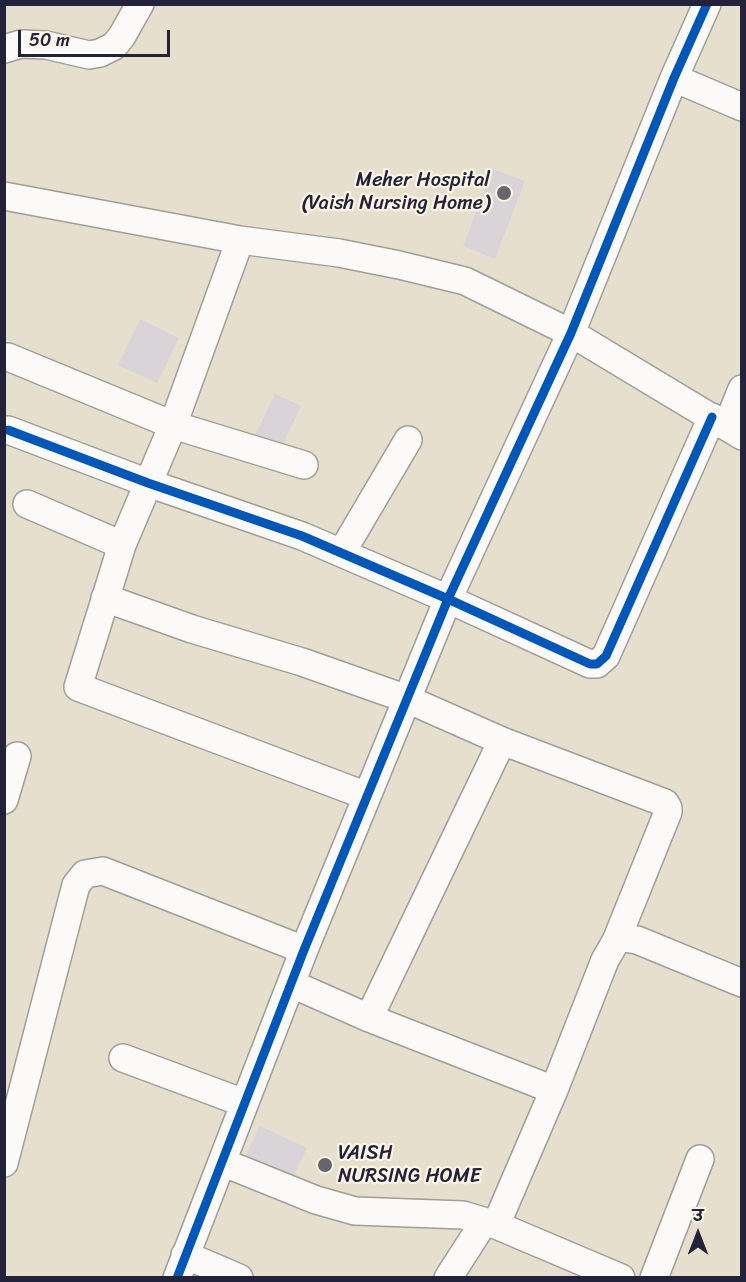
<!DOCTYPE html>
<meta charset="utf-8">
<style>
body{margin:0}
#map{position:relative;width:746px;height:1282px;overflow:hidden;background:#e6dfce;font-family:Sriracha,"Playpen Sans Deva",sans-serif}
canvas{display:block}
.frame{position:absolute;inset:0;border:6px solid #22223b;pointer-events:none}
.north{position:absolute;left:668px;top:1204px;width:60px;height:60px;-webkit-text-stroke:4px #fcf5e5;paint-order:stroke;rotate:0deg;font-size:16px;font-weight:700;line-height:24px;text-align:center;color:#22223b}
.north::after{content:'';display:block;margin:auto;width:21px;height:27px;background:#22223b;clip-path:polygon(50% 0,100% 100%,50% 72%,0 100%)}
.scale{position:absolute;left:18px;top:30px;width:152px;height:27px;box-sizing:border-box;border:3px solid #22223b;border-top:0;padding-left:8px;font-size:18px;line-height:21px;white-space:nowrap;color:#22223b;-webkit-text-stroke:4px #fcf5e5;paint-order:stroke}
</style>
<div id="map">
<canvas width="746" height="1282"></canvas>
<div class="frame"></div>
<div class="north">उ</div>
<div class="scale">50 m</div>
</div>
<script>
const g = document.querySelector('canvas').getContext('2d');
g.lineJoin = 'round';
function fill(path, color) {
  g.fillStyle = color;
  g.fill(path, 'evenodd');
}
function toPath(rows) {
  const path = new Path2D();
  for (const r of rows) {
    path.moveTo(r[0], r[1]);
    for (let i = 2; i < r.length; i += 2) path.lineTo(r[i], r[i + 1]);
  }
  return path;
}
function trace(path, color, width, dash) {
  g.strokeStyle = color;
  g.lineWidth = width;
  g.lineCap = dash ? 'butt' : 'round';
  g.setLineDash(dash || []);
  g.stroke(path);
}
function write(font, color, halo, rows, align = 'center') {
  g.font = font + ' Sriracha,sans-serif';
  g.lineWidth = 4.5;
  g.setLineDash([]);
  g.textBaseline = 'middle';
  g.strokeStyle = halo;
  g.fillStyle = color;
  for (const [text, x, y, turn = 0] of rows) {
    g.save();
    g.translate(x, y);
    g.rotate((+turn || 0) * Math.PI / 180);
    g.textAlign = isNaN(turn) ? turn : align;
    if (halo) g.strokeText(text, 0, 0);
    g.fillText(text, 0, 0);
    g.restore();
  }
}
fill(toPath([
 [493,169,525,181,495,259,463,246],
 [140,319,179,338,157,383,118,365],
 [275,394,301,406,281,448,255,435],
 [260,1126,307,1148,291,1182,244,1159]
]), '#d9d4d8');
const minor = toPath([
 [4,49,21,44,46,45,89,55,100,53,114,46,122,36,140,4],
 [674,78,742,107],
 [4,196,240,240,339,253,399,265,465,281,571,333,742,436],
 [240,240,173,425,122,545,78,687,367,796],
 [8,357,173,425,304,465],
 [727,426,742,389],
 [8,430,148,483,302,536,448,599,590,664,597,664,606,656,712,417],
 [27,504,122,545],
 [342,552,408,440],
 [105,598,192,629,302,662,407,699,502,741,665,803,668,808,668,812,616,941],
 [4,800,17,756],
 [292,984,369,1018,554,1090],
 [369,1018,502,741],
 [123,1058,244,1103],
 [222,1162,316,1200,355,1211,463,1215,496,1225,621,1278],
 [4,1163,76,885,85,874,103,871,304,950],
 [496,1225,554,1090,605,960,616,941,623,938,637,940,742,983],
 [185,1255,239,1278],
 [177,1278,304,950,448,599,571,333,674,78,707,4],
 [448,1278,484,1222],
 [654,1278,700,1159]
]);
trace(minor, '#a19e96', 30);
trace(minor, '#fbfaf8', 27);
trace(toPath([
 [8,430,148,483,302,536,448,599,590,664,597,664,606,656,712,417],
 [177,1278,304,950,448,599,571,333,674,78,707,4]
]), '#0057b8', 9);
for (const [x, y, r, color] of [
 [504,193,8,"#67646e"],
 [325,1165,8,"#67646e"]
]) {
  const dot = new Path2D();
  dot.arc(x, y, r, 0, 2 * Math.PI);
  g.fillStyle = color;
  g.fill(dot);
  trace(dot, '#fcf5e5', 2);
}
write('20px', '#22223b', '#fcf5e5', [
 ["Meher Hospital",490,181],
 ["(Vaish Nursing Home)",490,204],
 ["VAISH",338,1154,"left"],
 ["NURSING HOME",338,1177,"left"]
], 'right');
</script>
